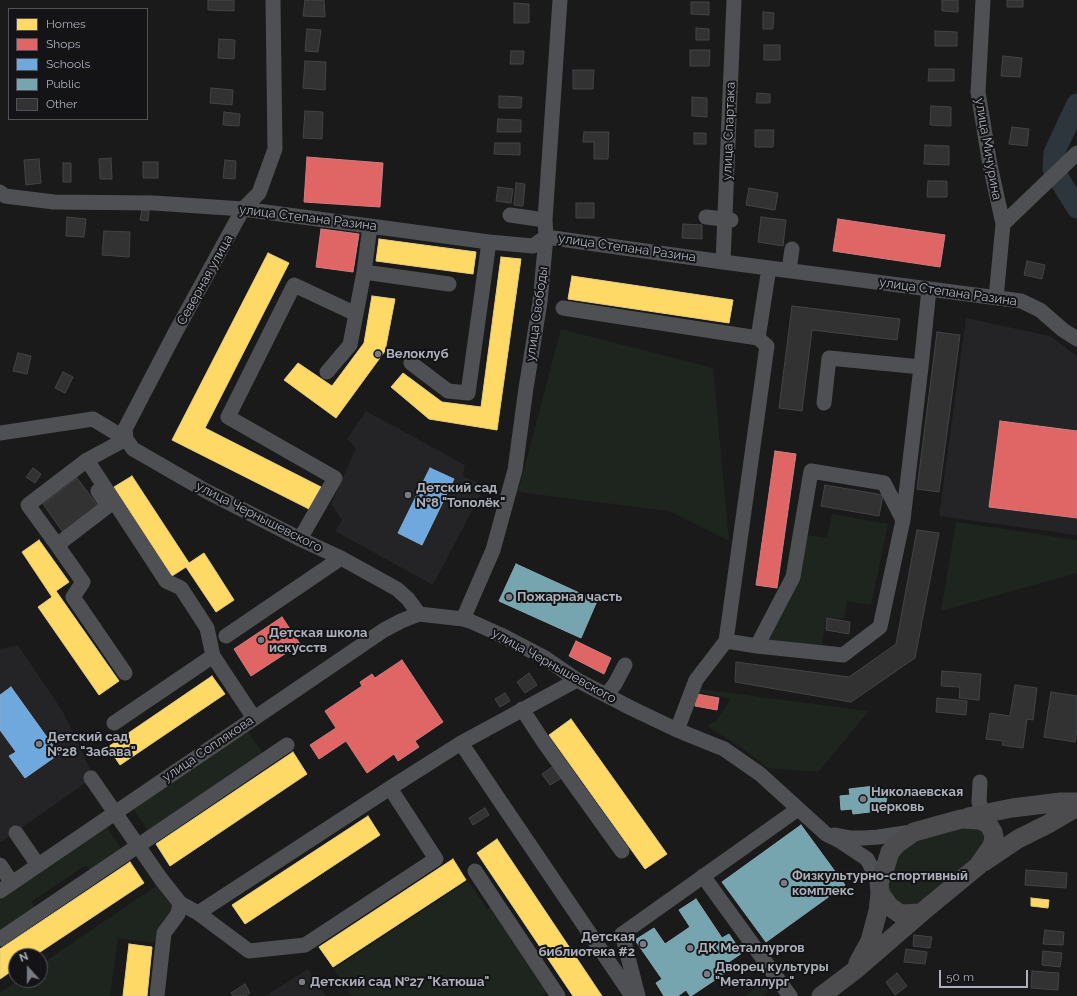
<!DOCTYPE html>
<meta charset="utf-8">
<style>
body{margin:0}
#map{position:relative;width:1077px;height:996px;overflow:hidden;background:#1a1a1b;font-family:Raleway,sans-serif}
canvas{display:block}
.legend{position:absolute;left:8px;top:8px;width:140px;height:112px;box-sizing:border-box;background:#141417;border:1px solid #515259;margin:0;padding:5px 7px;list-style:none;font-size:12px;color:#acb0bb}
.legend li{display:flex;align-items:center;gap:8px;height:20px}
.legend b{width:20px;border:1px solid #515259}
.north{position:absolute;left:8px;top:948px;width:40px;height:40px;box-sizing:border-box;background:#141417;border:1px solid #515259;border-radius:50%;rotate:339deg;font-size:11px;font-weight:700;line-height:16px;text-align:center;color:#acb0bb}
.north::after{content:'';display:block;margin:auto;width:14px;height:18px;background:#797c83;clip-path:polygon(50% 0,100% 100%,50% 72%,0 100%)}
.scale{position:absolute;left:939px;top:970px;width:89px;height:18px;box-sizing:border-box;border:2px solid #acb0bb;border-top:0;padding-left:5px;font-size:12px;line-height:14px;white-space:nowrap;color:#acb0bb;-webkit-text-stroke:3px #141417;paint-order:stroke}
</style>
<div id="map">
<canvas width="1077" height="996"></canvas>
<ul class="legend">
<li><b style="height:11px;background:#ffd966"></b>Homes</li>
<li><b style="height:11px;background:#e06666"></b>Shops</li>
<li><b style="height:11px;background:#6fa8dc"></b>Schools</li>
<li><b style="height:11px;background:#76a5af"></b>Public</li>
<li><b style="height:11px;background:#323233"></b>Other</li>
</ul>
<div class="north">N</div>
<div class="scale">50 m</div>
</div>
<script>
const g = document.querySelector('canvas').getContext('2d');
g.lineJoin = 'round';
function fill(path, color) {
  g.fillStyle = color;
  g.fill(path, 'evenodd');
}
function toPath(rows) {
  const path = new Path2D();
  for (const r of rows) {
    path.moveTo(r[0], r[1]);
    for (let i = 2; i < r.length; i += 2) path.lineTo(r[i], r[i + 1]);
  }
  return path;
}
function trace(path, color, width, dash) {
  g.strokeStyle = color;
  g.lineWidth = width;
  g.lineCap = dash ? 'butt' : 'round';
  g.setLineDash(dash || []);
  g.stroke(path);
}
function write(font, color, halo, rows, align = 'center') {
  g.font = font + ' Raleway,sans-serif';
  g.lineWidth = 4;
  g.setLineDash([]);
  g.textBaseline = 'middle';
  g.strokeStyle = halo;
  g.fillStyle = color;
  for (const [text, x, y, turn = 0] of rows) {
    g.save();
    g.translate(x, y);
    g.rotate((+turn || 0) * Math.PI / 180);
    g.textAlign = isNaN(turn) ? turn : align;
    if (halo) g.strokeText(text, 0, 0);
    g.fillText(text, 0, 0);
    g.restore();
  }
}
fill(toPath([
 [966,318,1050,336,1077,356,1077,535,939,516],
 [366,411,465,465,463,476,485,486,433,585,335,531,342,520,331,504,356,448,347,439],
 [18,645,63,712,94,777,1,842,0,841,0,649],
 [308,969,326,996,265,996]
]), '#242427');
fill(toPath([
 [561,329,713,368,729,541,669,511,518,492],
 [832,514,888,524,871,605,847,601,844,619,826,617,821,649,763,643,805,535,827,538],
 [956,522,1077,540,1077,573,941,611],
 [699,689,869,711,818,772,768,768,739,746,707,726,717,720,731,699,699,692],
 [265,714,268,718,248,732,266,758,152,836,131,806],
 [973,822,989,835,985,850,921,903,901,908,889,893,887,880,889,865,908,840],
 [104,823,125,854,93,875,86,865,31,902,38,913,0,938,0,894],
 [468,881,487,909,495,905,551,990,541,996,352,996,334,969],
 [159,884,176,910,153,943,118,938,110,996,0,996,0,993,18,980,40,980,40,965],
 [759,977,769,991,763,996,744,996,754,989,750,983]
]), '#1e251f');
const homes = toPath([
 [379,239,476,252,473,274,376,261,379,239],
 [268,253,289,263,205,428,321,487,309,509,172,440,268,253],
 [501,257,521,259,497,430,429,419,391,387,403,373,442,402,481,407,501,257],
 [572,276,733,300,729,323,568,299,572,276],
 [372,296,395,299,385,351,336,418,284,380,298,363,332,386,364,343,372,296],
 [132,476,189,563,204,553,234,600,216,612,186,567,172,576,114,487,132,476],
 [39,540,69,582,56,591,119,681,99,695,38,607,52,597,22,552,39,540],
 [212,676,225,694,120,765,108,747,212,676],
 [571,719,667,854,645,869,549,735,571,719],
 [293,752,307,774,170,866,156,844,293,752],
 [368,816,380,835,245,924,232,905,368,816],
 [497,839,602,996,573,996,477,853,497,839],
 [453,859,466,880,333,967,319,947,453,859],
 [130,862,144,883,34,956,16,956,16,968,0,979,0,949,130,862],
 [1031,898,1049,900,1048,908,1031,906,1031,898],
 [129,944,152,947,147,996,123,996,129,944]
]);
fill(homes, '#ffd966');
trace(homes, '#e6cd80', 1);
const shops = toPath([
 [307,157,383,163,380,207,304,202,307,157],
 [838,219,945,235,940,267,833,251,838,219],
 [321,229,359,234,353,272,316,267,321,229],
 [1000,421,1077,431,1077,518,989,507,1000,421],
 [775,451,796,454,777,588,756,585,775,451],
 [282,617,300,644,251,676,234,649,282,617],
 [576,641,611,658,604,674,569,656,576,641],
 [402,660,443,722,415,741,419,747,398,761,394,754,367,773,346,741,319,759,310,745,336,728,325,711,362,686,360,682,372,674,375,678,402,660],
 [697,694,719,698,717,710,695,706,697,694]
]);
fill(shops, '#e06666');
trace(shops, '#d07c80', 1);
const schools = toPath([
 [430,468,454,479,422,545,398,533,430,468],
 [11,687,59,754,25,778,9,756,16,752,0,730,0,695,11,687]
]);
fill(schools, '#6fa8dc');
trace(schools, '#81aad2', 1);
const public = toPath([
 [516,564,597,601,581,638,499,601,516,564],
 [875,786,875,791,880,791,887,797,886,802,882,805,878,806,878,811,853,814,852,809,841,810,840,796,850,795,849,789,875,786],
 [801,825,845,885,766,942,722,882,801,825],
 [696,899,722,938,729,934,742,953,723,966,727,972,691,996,690,996,686,990,678,996,664,996,656,983,662,979,635,940,654,928,665,944,690,927,679,910,696,899]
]);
fill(public, '#76a5af');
trace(public, '#86a8b3', 1);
trace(toPath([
 [1077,104,1054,153,1053,169,1077,208]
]), '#2d353d', 21);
const building = toPath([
 [208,0,234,0,234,11,208,10,208,0],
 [305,0,324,0,325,17,303,16,305,0],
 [942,0,958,0,958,12,942,11,942,0],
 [1007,0,1023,0,1023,7,1007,7,1007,0],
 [691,2,709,2,709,15,691,14,691,2],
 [514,3,529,4,529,23,514,23,514,3],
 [763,12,774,13,773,29,763,29,763,12],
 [696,28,709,29,709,40,696,40,696,28],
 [307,29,321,30,318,52,305,51,307,29],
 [935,31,957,32,957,46,935,46,935,31],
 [219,39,235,40,234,59,218,58,219,39],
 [764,45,780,45,780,60,764,60,764,45],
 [690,50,710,50,709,66,690,66,690,50],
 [511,51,524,51,523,64,510,64,511,51],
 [1003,56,1022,58,1020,77,1001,76,1003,56],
 [305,61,326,62,325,90,303,88,305,61],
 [929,69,954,69,954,81,928,81,929,69],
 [573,70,594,70,593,89,573,89,573,70],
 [211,88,233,90,232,105,210,103,211,88],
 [757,93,770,94,770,103,756,103,757,93],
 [499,96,522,97,521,108,499,108,499,96],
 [692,97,707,98,707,117,692,116,692,97],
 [931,106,951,107,951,126,930,125,931,106],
 [305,111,323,112,322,139,303,138,305,111],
 [224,112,240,114,239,126,223,125,224,112],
 [498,119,521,120,521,132,497,132,498,119],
 [1012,127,1029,129,1027,146,1009,144,1012,127],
 [755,130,774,130,773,147,755,147,755,130],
 [584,132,609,132,608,159,594,159,594,142,583,142,584,132],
 [694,133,706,133,706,144,694,144,694,133],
 [495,143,520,143,520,155,494,154,495,143],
 [925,145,949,146,949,165,924,164,925,145],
 [111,158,112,179,100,179,99,159,111,158],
 [39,159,41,183,26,185,24,160,39,159],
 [225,160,236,161,235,179,223,178,225,160],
 [143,162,158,162,158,178,143,178,143,162],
 [63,163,71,163,71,182,63,182,63,163],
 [928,181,947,181,947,197,927,197,928,181],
 [516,183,525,184,523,206,514,205,516,183],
 [498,187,513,189,511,203,496,201,498,187],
 [749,188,778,193,775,210,746,205,749,188],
 [576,203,594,203,594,218,576,218,576,203],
 [142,210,149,211,148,221,140,220,142,210],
 [67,217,86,219,84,237,66,236,67,217],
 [761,217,786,220,783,246,758,242,761,217],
 [683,224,702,225,702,239,682,238,683,224],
 [104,231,130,232,129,257,102,255,104,231],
 [1027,261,1045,265,1042,279,1024,275,1027,261],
 [792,306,900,319,897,340,812,330,802,411,779,408,792,306],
 [937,332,960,335,939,492,917,489,937,332],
 [18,353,31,356,27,374,13,371,18,353],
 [63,372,73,377,65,393,55,388,63,372],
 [33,468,41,474,35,483,26,477,33,468],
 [77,478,98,506,63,532,43,504,77,478],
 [825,485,883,495,879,516,821,506,825,485],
 [917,530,939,533,915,658,851,702,735,682,736,662,849,677,896,644,917,530],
 [827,618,850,622,849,634,826,630,827,618],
 [942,671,981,674,979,700,959,698,960,687,941,686,942,671],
 [529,673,537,685,525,693,517,682,529,673],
 [1015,685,1037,688,1033,720,1027,719,1023,748,1002,745,1003,741,986,739,990,713,1010,716,1015,685],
 [1051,692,1077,696,1077,730,1075,742,1044,737,1051,692],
 [505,693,510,701,500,707,495,699,505,693],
 [937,698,967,701,966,715,936,712,937,698],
 [555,765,563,777,550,785,542,774,555,765],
 [485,808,489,815,473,825,469,818,485,808],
 [1026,870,1067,873,1066,888,1025,885,1026,870],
 [1045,930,1064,932,1063,945,1043,944,1045,930],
 [914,935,932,937,930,948,913,946,914,935],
 [906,949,927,952,925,964,904,962,906,949],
 [1043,951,1062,953,1060,967,1042,965,1043,951],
 [1032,971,1059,973,1058,990,1031,988,1032,971],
 [897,973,907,986,895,995,886,982,897,973],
 [245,984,250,993,246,996,233,996,231,993,245,984]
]);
fill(building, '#323233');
trace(building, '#434447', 1);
trace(toPath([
 [983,0,978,92,990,165,1003,224,996,298],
 [0,192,5,196,54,202,154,203,243,209,489,242,533,246,546,237,723,262,1021,301,1040,310,1063,330,1077,339],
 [510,215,545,220],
 [706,217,731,220],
 [1003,224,1077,153],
 [370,226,364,272,449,284],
 [723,262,734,0],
 [789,270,792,249],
 [563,308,758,338,769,268],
 [411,363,448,391,468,393,489,242],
 [327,372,350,345,364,272],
 [824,403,829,358,921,367],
 [0,433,93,419,126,439,133,449,206,491,300,539,341,558,397,589,408,599,419,614,463,619,470,621,501,635,545,658,577,680,631,708,677,730,724,749,760,774,826,834,840,841,867,859,879,882],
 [126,439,125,429,175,333,243,209,259,193,275,149,273,0],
 [87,460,166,581,181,588,207,628,213,656,254,718],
 [903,520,921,367,929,289],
 [300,539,335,478,228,417,294,285,356,314],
 [57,545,108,506,98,491],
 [463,619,493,550,515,470,526,388,540,302,546,237,545,220,560,0],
 [226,636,341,558],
 [726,641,767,346,758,338],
 [125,673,73,597,83,582,57,545,28,505,87,460,126,439],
 [606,695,615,684,625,665],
 [522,709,543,741,622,851],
 [114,723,213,656],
 [677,730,696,680,726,641,757,646,793,577,811,471,884,483,903,520,880,627,843,655,757,646],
 [461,743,498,798,632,996],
 [91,778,161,879,180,903,198,913,249,951,305,945,436,859,390,788],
 [980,782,979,802,983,813],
 [16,833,38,865],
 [835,835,851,838,864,838,878,837,912,832],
 [0,865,12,883],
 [475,871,558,996],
 [703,876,790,996],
 [0,891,384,630,401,621,419,614],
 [198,913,390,788,461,743,577,680],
 [0,939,287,745],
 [157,996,164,933,178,914,180,903],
 [638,996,622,934,798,809]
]), '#4e5054', 15);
trace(toPath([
 [968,817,1012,808,1061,802,1077,802],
 [984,862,1018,839,1048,824,1077,807],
 [858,963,870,941,878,911,880,893],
 [821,996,854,971,921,913,978,866,992,846,994,837,993,832,988,824,980,820,961,819,914,832,897,844,890,852,883,874,879,882,880,893,889,906,900,914,921,913]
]), '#4c4c4f', 19);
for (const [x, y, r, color] of [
 [378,354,4,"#797c83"],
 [408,495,4,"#797c83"],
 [509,597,4,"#797c83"],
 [261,640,4,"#797c83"],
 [39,744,4,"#797c83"],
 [863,799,4,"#797c83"],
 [784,883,4,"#797c83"],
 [643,944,4,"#797c83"],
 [690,948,4,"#797c83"],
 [707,974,4,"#797c83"],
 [302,982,4,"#797c83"]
]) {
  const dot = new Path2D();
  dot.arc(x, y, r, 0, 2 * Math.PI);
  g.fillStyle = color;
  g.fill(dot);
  trace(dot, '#141417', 1.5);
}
write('13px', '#acb0bb', '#141417', [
 ["улица Спартака",729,131,-88],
 ["улица Мичурина",988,149,80],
 ["улица Степана Разина",308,218,7],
 ["улица Степана Разина",627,248,8],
 ["Северная улица",205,280,-61],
 ["улица Степана Разина",948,292,8],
 ["улица Свободы",537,314,-82],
 ["улица Чернышевского",259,517,27],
 ["улица Чернышевского",554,666,29],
 ["улица Соплякова",208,749,-34]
]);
write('bold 13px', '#acb0bb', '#141417', [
 ["Велоклуб",386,354],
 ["Детский сад",416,488],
 ["№8 \"Тополёк\"",416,503],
 ["Пожарная часть",517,597],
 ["Детская школа",269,633],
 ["искусств",269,648],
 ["Детский сад",47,737],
 ["№28 \"Забава\"",47,752],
 ["Николаевская",871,792],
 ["церковь",871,807],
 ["Физкультурно-спортивный",792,876],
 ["комплекс",792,891],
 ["Детская",635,937,"right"],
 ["библиотека #2",635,952,"right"],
 ["ДК Металлургов",698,948],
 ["Дворец культуры",715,967],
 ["\"Металлург\"",715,982],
 ["Детский сад №27 \"Катюша\"",310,982]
], 'left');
</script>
